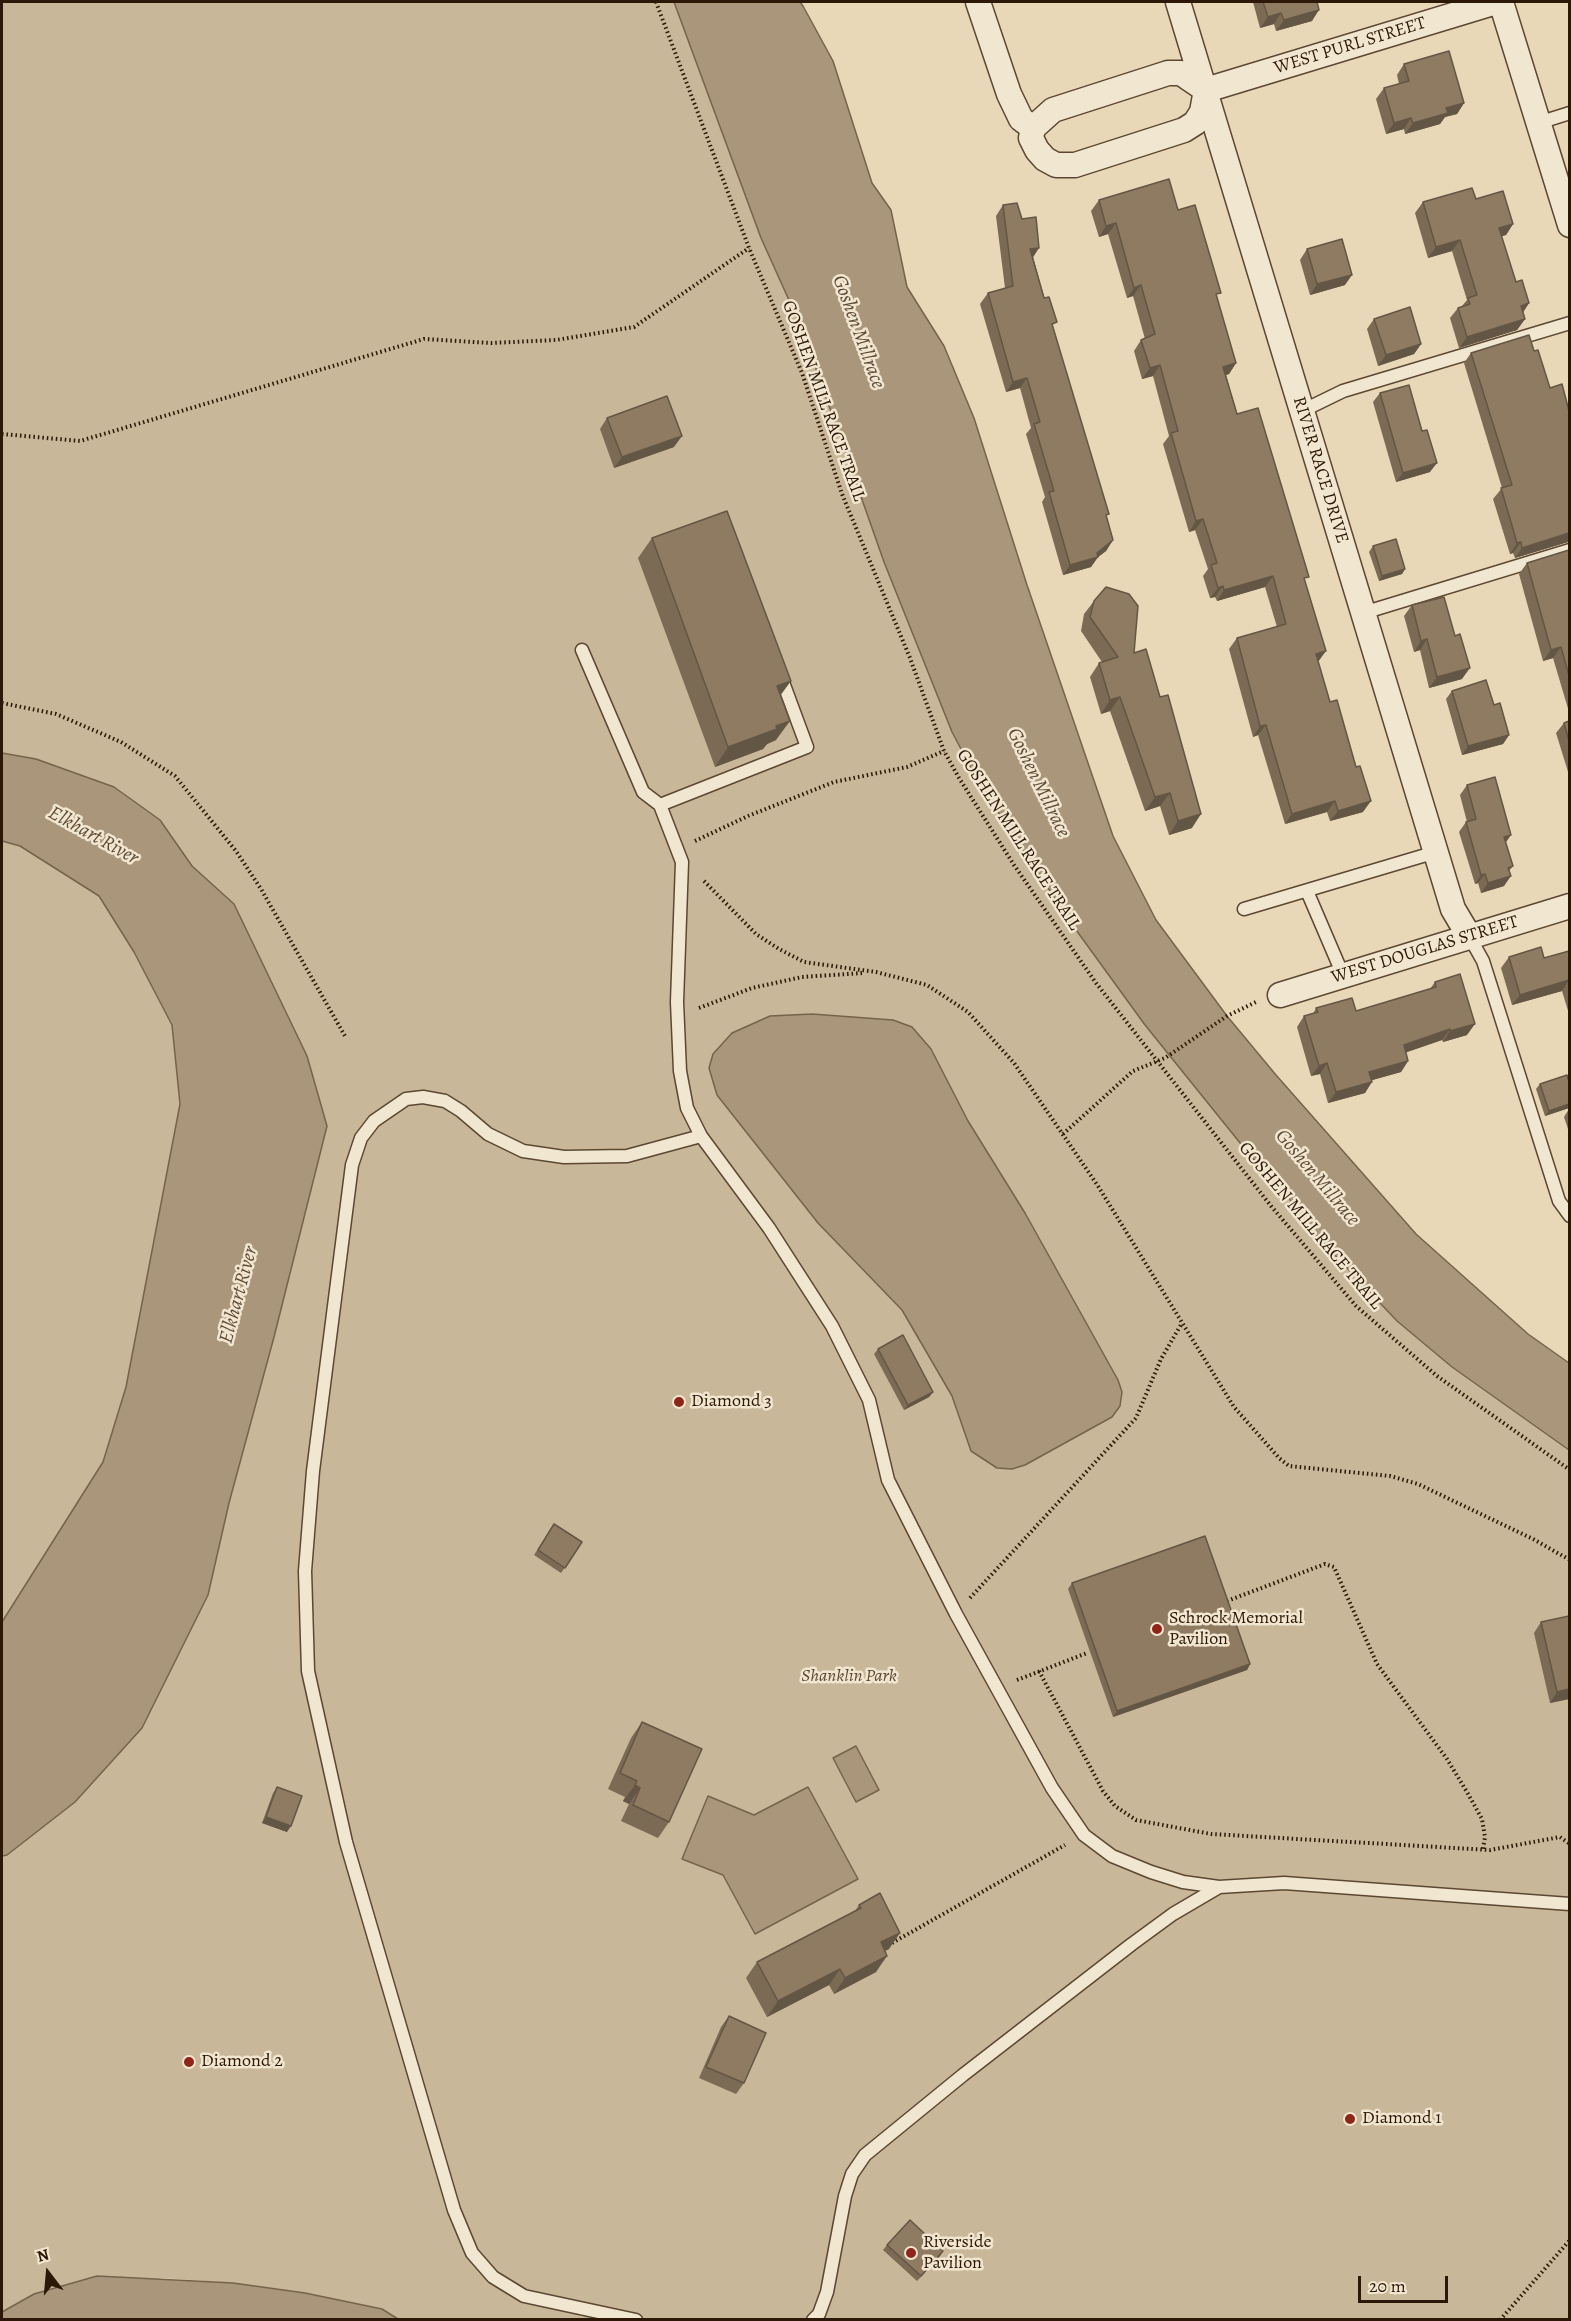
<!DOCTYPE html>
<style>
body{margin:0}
#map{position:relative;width:1571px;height:2321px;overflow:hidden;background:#e9d8b7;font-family:Alegreya,serif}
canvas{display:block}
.frame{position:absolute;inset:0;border:3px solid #2d1706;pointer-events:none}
.north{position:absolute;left:18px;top:2243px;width:60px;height:60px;-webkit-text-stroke:4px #f1e6d0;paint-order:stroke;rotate:344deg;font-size:16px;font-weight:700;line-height:24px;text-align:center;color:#2d1706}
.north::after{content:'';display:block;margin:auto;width:21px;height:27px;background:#2d1706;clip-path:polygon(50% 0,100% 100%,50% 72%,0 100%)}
.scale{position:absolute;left:1358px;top:2276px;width:90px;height:27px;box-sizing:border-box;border:3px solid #2d1706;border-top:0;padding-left:8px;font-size:18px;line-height:21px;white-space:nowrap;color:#2d1706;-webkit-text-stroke:4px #f1e6d0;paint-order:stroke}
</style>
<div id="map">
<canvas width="1571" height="2321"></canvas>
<div class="frame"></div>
<div class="north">N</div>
<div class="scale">20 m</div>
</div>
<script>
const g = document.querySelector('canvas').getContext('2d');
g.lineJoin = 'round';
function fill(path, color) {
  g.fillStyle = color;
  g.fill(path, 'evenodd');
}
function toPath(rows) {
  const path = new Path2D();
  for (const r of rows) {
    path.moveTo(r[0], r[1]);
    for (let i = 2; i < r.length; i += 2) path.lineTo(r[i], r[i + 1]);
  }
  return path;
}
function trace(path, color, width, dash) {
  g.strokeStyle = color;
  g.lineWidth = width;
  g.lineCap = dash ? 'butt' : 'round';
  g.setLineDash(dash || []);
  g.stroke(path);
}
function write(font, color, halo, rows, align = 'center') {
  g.font = font + ' Alegreya,serif';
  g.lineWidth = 5;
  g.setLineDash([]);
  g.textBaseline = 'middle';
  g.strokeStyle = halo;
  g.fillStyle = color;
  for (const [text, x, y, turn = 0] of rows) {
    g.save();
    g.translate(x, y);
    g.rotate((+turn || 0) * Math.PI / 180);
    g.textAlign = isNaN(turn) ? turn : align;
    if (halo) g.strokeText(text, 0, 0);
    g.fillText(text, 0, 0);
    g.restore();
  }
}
fill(toPath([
 [2,2,674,2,761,238,802,329,884,562,952,732,979,783,1071,923,1145,1025,1253,1159,1273,1170,1301,1219,1397,1321,1452,1367,1569,1450,1569,2319,398,2320,382,2309,305,2293,233,2283,163,2278,34,2294,2,2312,2,1856,7,1855,208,1595,229,1503,327,1126,307,1056,234,904,192,866,160,820,114,787,36,759,2,753],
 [2,841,20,846,99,896,134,952,172,1025,180,1104,126,1388,103,1462,2,1622]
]), '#c9b799');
const water = toPath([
 [674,2,800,2,803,6,833,61,872,183,891,210,907,287,944,346,974,418,1027,585,1113,836,1156,920,1227,1016,1276,1075,1416,1234,1528,1334,1569,1363,1569,1450,1452,1367,1397,1321,1301,1219,1273,1170,1253,1159,1145,1025,1071,923,979,783,952,732,884,562,802,329,761,238,674,2],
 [2,753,36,759,114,787,160,820,192,866,234,904,307,1056,327,1126,274,1337,229,1503,208,1595,142,1728,75,1802,7,1855,2,1856,2,1622,103,1462,126,1387,180,1104,172,1025,134,952,99,896,20,846,2,841,2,753],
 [812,1014,893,1020,912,1027,931,1049,968,1121,1025,1213,1118,1380,1122,1392,1120,1406,1112,1417,1025,1465,1012,1469,997,1468,971,1451,952,1396,902,1310,818,1223,717,1095,709,1068,713,1054,732,1033,770,1016,812,1014],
 [856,1746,879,1790,856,1802,833,1758,856,1746],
 [808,1787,858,1879,755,1934,723,1875,682,1859,708,1796,754,1815,808,1787],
 [97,2276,233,2283,305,2293,382,2309,398,2319,2,2319,2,2312,34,2294,97,2276]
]);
fill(water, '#a9967b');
trace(water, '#77634c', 1.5);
const service = toPath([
 [1538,123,1570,113],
 [1302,411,1343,391,1570,323],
 [1363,613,1570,550],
 [582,650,643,792,660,805,682,862,677,1002,680,1071,687,1108,701,1136,769,1228,832,1326,869,1400,888,1480,956,1614,1052,1788,1084,1835,1112,1856,1151,1872,1183,1882,1219,1887,1284,1883,1570,1904],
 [660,805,807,747,780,674],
 [1307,891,1343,975],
 [1244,909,1436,852],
 [1469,936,1483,961,1559,1201,1570,1216],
 [636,2320,524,2296,493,2277,472,2253,454,2210,346,1842,308,1671,305,1571,313,1471,352,1165,361,1138,374,1121,406,1099,423,1097,445,1101,461,1111,488,1134,523,1151,564,1157,627,1156,701,1136],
 [813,2320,819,2314,827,2292,845,2196,852,2174,865,2155,963,2075,1132,1944,1173,1914,1219,1887]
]);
const minor = toPath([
 [978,2,1009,94,1021,119,1033,128],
 [1178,2,1453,909,1469,936],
 [1501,2,1570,225],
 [1168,73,1181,73,1206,90,1202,112,1195,123,1184,130,1075,165,1056,165,1045,159,1037,150,1031,138,1033,128,1053,110,1168,73],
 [1206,90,1496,2],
 [1280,995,1570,906]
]);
trace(service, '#5c4732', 15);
trace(minor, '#5c4732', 27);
trace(toPath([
 [656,2,749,248,802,373,842,494,910,658,944,751,959,778,1014,865,1096,983,1271,1206,1356,1306,1437,1376,1570,1470],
 [2,434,80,441,424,339,491,343,556,340,634,327,749,248],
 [2,703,56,714,121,742,175,776,236,851,261,889,345,1036],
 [695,841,748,816,834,782,907,767,944,751],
 [704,881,756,934,779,949,804,962,876,972,927,985,968,1012,1014,1063,1098,1186,1234,1407,1279,1458,1289,1466,1390,1476,1418,1484,1533,1539,1570,1560],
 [699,1008,752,988,802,977,863,973],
 [1063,1134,1133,1071,1165,1058,1227,1016,1256,1002],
 [970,1598,1136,1418,1161,1359,1182,1323],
 [1227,1601,1325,1564,1334,1567,1377,1664,1447,1759,1467,1792,1482,1819,1485,1837,1483,1849],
 [1039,1671,1103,1791,1115,1806,1136,1820,1211,1834,1490,1850,1560,1837,1570,1844],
 [1017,1680,1087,1653],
 [892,1943,1065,1845],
 [1500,2320,1570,2240]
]), '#2d1706', 4, [1.5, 3]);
trace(service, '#f1e6d0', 12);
trace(minor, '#f1e6d0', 24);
fill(toPath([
 [1253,2,1317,2,1312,21,1276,31,1274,24,1260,28],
 [1404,64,1464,103,1457,114,1445,117,1440,124,1405,134,1404,129,1386,134,1376,99,1384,88,1399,84,1397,75],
 [1476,199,1513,224,1506,235,1501,236,1516,282,1529,303,1523,312,1525,319,1517,330,1459,348,1450,318,1458,308,1462,306,1467,300,1452,251,1428,258,1415,213,1423,202],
 [1099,200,1178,210,1217,298,1236,363,1229,374,1226,375,1237,414,1305,581,1318,662,1363,812,1330,821,1327,812,1285,824,1258,735,1253,737,1229,649,1237,638,1277,627,1265,587,1217,601,1215,597,1210,598,1203,576,1208,569,1195,530,1189,532,1163,444,1169,436,1153,376,1142,379,1134,351,1141,340,1145,339,1133,296,1127,298,1108,234,1099,237,1091,211],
 [1003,205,1033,257,1113,540,1106,551,1098,557,1091,567,1063,575,1042,502,1045,497,1026,434,1031,428,1020,388,1006,392,980,304,988,293,1005,288,996,216],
 [1307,249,1345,285,1310,295,1300,260],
 [1374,319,1421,344,1414,354,1378,366,1367,329],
 [1534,351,1550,388,1569,411,1569,542,1568,542,1515,558,1513,553,1510,554,1493,499,1502,488,1464,363,1471,353],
 [1380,393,1430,472,1396,482,1373,402],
 [607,418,674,447,614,468,600,429],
 [652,538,781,696,776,740,767,744,763,749,715,767,638,558],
 [1373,546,1405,569,1402,574,1379,581,1369,552],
 [1569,550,1569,712,1553,658,1543,661,1519,574,1527,563],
 [1094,601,1134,653,1192,828,1169,835,1160,806,1145,811,1110,711,1101,714,1090,677,1099,663,1102,662,1081,631,1084,614],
 [1412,605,1462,679,1429,688,1420,650,1414,652,1404,616],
 [1452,691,1494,705,1509,735,1503,744,1462,755,1446,699],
 [1569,721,1569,775,1556,733,1564,723],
 [1467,785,1513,866,1509,871,1504,886,1481,893,1478,883,1475,884,1459,832,1466,822,1467,822,1460,795],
 [1569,951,1569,1014,1562,991,1512,1005,1501,968,1509,957,1544,958],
 [1435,982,1467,1035,1443,1042,1442,1040,1406,1052,1408,1061,1401,1072,1372,1080,1365,1093,1328,1103,1320,1074,1311,1076,1297,1027,1304,1016,1313,1014,1316,1008,1356,1011,1430,989],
 [1569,1082,1569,1108,1545,1116,1536,1089,1540,1084],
 [1569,1109,1569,1132,1564,1117],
 [878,1349,933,1392,929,1397,904,1410,874,1354],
 [554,1524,582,1542,561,1573,534,1555],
 [1072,1583,1250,1664,1247,1670,1113,1717,1068,1589],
 [1569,1616,1569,1699,1550,1703,1534,1633,1541,1622],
 [642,1722,669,1822,658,1838,621,1821,629,1804,623,1801,625,1797,608,1789,631,1738],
 [277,1787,287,1832,262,1823,273,1793],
 [859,1905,889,1949,885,1951,876,1972,834,1994,829,1985,767,2017,746,1978,757,1962,855,1911],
 [729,2016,744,2083,736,2094,699,2078,721,2027],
 [887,2245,943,2251,917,2281,883,2250]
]), '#7b6a54');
fill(toPath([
 [1319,10,1312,21,1276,31,1284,20],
 [1281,13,1274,24,1260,28,1268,17],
 [1464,103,1457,114,1445,117,1440,124,1405,134,1413,123,1446,108],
 [1411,118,1404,129,1386,134,1394,123],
 [1116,223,1108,234,1099,237,1106,226],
 [1513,224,1506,235,1492,239,1499,228],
 [1460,240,1452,251,1428,258,1436,247],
 [1039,248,1032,259,1030,249],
 [1352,275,1345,285,1310,295,1317,284],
 [1141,285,1133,296,1127,298,1134,288],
 [1529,303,1522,314,1521,306],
 [1525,319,1517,330,1459,348,1467,337],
 [1421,344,1414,354,1378,366,1386,355],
 [1236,363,1229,374,1216,378,1223,367],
 [1160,365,1153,376,1142,379,1150,368],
 [1027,378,1020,388,1006,392,1013,382],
 [682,436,674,447,614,468,622,457],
 [1437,463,1430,472,1396,482,1403,473],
 [1203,519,1195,530,1189,532,1196,521],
 [1569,533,1569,542,1568,542,1515,558,1522,548],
 [1113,540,1106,551,1098,557,1091,567,1063,575,1070,565,1097,553],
 [1521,542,1513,553,1510,554,1517,543],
 [1405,569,1402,574,1379,581,1382,576],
 [1273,576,1265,587,1217,601,1224,590],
 [1223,586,1215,597,1210,598,1218,588],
 [1427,639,1420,650,1414,652,1421,641],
 [1561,647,1553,658,1543,661,1551,650],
 [1326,651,1318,662,1316,654],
 [1470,668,1462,679,1429,688,1437,677],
 [791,681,777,700,777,686],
 [1120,697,1110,711,1101,714,1110,700],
 [790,721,776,740,767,744,763,749,715,767,728,747,776,726],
 [1266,725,1258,735,1253,737,1260,726],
 [1509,735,1503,744,1462,755,1468,746],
 [1170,793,1160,806,1145,811,1155,797],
 [1335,801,1327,812,1285,824,1292,814],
 [1371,801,1363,812,1330,821,1338,811],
 [1201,814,1192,828,1169,835,1178,821],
 [1511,835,1504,845,1504,837],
 [1485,874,1478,883,1475,884,1481,875],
 [1511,876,1504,886,1481,893,1488,883],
 [1569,980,1562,991,1512,1005,1520,995],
 [1475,1024,1467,1035,1443,1042,1450,1031],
 [1450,1029,1442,1040,1396,1056,1404,1045],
 [1408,1061,1401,1072,1362,1083,1369,1072],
 [1327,1063,1320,1074,1311,1076,1319,1066],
 [1372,1082,1365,1093,1328,1103,1336,1092],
 [1569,1104,1569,1108,1545,1116,1549,1111],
 [933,1392,929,1397,904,1410,908,1405],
 [1250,1664,1247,1670,1113,1717,1117,1711],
 [1569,1689,1569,1699,1550,1703,1557,1692],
 [635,1785,640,1788,629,1804,623,1801],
 [266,1817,291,1826,287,1832,262,1823],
 [900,1933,889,1949,869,1958,881,1942],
 [887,1956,876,1972,834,1994,845,1978],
 [840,1969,829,1985,767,2017,778,2001],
 [943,2251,940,2256,917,2281,921,2276]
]), '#645645');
const building = toPath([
 [1263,2,1317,2,1319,10,1284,20,1281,13,1268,17,1263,2],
 [1449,51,1464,103,1446,108,1448,113,1413,123,1411,118,1394,123,1384,88,1409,81,1404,64,1449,51],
 [1169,179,1178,210,1195,205,1221,293,1216,294,1236,363,1223,367,1237,414,1258,408,1309,577,1304,578,1326,651,1316,654,1330,702,1337,700,1356,767,1360,766,1371,801,1338,811,1335,801,1292,814,1266,725,1260,726,1237,638,1286,624,1273,576,1224,590,1223,586,1218,588,1211,565,1217,563,1203,519,1196,521,1171,433,1178,431,1160,365,1150,368,1141,340,1155,334,1141,285,1134,288,1116,223,1106,226,1099,200,1169,179],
 [1472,188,1476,199,1503,191,1513,224,1499,228,1516,282,1522,280,1529,303,1521,306,1525,319,1467,337,1458,308,1470,304,1468,298,1477,295,1460,240,1436,247,1423,202,1472,188],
 [1017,203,1022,219,1036,217,1039,248,1030,249,1044,298,1049,297,1057,322,1052,324,1109,514,1106,515,1113,540,1097,553,1098,557,1070,565,1049,492,1054,491,1034,424,1040,422,1027,378,1013,382,988,293,1013,286,1003,205,1017,203],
 [1342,239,1352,275,1317,284,1307,249,1342,239],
 [1410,307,1421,344,1386,355,1374,319,1410,307],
 [1529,335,1534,351,1538,350,1550,388,1562,384,1569,411,1569,533,1522,548,1521,542,1517,543,1501,488,1512,485,1471,353,1529,335],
 [1409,385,1422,431,1427,430,1437,463,1403,473,1380,393,1409,385],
 [667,396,682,436,622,457,607,418,667,396],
 [727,511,791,681,777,686,790,721,776,726,777,729,728,747,652,538,727,511],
 [1396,539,1405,569,1382,576,1373,546,1396,539],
 [1569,550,1569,676,1561,647,1551,650,1527,563,1569,550],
 [1106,587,1129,594,1138,606,1134,653,1146,649,1160,697,1168,695,1201,814,1178,821,1170,793,1155,797,1120,697,1110,700,1099,663,1118,657,1090,617,1094,601,1106,587],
 [1444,597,1455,636,1460,634,1470,668,1437,677,1427,639,1421,641,1412,605,1444,597],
 [1486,680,1494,705,1500,703,1509,735,1468,746,1452,691,1486,680],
 [1569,721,1569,741,1564,723,1569,721],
 [1495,777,1511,835,1504,837,1513,866,1508,868,1511,876,1488,883,1485,874,1481,875,1466,822,1476,819,1467,785,1495,777],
 [1541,947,1544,958,1569,951,1569,980,1520,995,1509,957,1541,947],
 [1460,974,1475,1024,1450,1031,1450,1029,1404,1045,1408,1061,1369,1072,1372,1082,1336,1092,1327,1063,1319,1066,1304,1016,1318,1012,1316,1008,1352,998,1356,1011,1436,987,1435,982,1460,974],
 [1567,1075,1569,1082,1569,1104,1549,1111,1540,1084,1567,1075],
 [903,1335,933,1392,908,1405,878,1349,903,1335],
 [554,1524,582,1542,565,1568,538,1550,554,1524],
 [1205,1536,1250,1664,1117,1711,1072,1583,1205,1536],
 [1569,1616,1569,1689,1557,1692,1541,1622,1569,1616],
 [642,1722,702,1749,669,1822,633,1805,640,1788,635,1785,637,1781,620,1773,642,1722],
 [277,1787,302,1796,291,1826,266,1817,277,1787],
 [880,1893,900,1933,881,1942,887,1956,845,1978,840,1969,778,2001,757,1962,861,1908,859,1905,880,1893],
 [729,2016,766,2033,744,2083,706,2067,729,2016],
 [910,2220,943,2251,921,2276,887,2245,910,2220]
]);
fill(building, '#8f7b62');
trace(building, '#645645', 1.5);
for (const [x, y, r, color] of [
 [679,1402,6,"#8f2418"],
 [1157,1629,6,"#8f2418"],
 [189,2062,6,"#8f2418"],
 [1350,2119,6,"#8f2418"],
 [911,2253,6,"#8f2418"]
]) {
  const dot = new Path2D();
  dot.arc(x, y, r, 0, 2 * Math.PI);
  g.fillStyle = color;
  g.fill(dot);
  trace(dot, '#f1e6d0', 2);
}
write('18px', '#2d1706', '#f1e6d0', [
 ["WEST PURL STREET",1350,46,-17],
 ["GOSHEN MILL RACE TRAIL",823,401,70],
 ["RIVER RACE DRIVE",1320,470,73],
 ["GOSHEN MILL RACE TRAIL",1018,840,57],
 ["WEST DOUGLAS STREET",1425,950,-17],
 ["GOSHEN MILL RACE TRAIL",1310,1226,50]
]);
write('18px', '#2d1706', '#f1e6d0', [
 ["Diamond 3",691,1402],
 ["Schrock Memorial",1169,1619],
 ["Pavilion",1169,1640],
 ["Diamond 2",201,2062],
 ["Diamond 1",1362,2119],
 ["Riverside",923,2243],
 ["Pavilion",923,2264]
], 'left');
write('italic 18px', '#5c4732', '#f1e6d0', [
 ["Shanklin Park",849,1677]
]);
write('italic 20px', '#5f4a35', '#f1e6d0', [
 ["Goshen Millrace",858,332,70],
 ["Goshen Millrace",1038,783,64],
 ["Elkhart River",93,836,29],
 ["Goshen Millrace",1317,1178,50],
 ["Elkhart River",239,1295,-75]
]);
</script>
